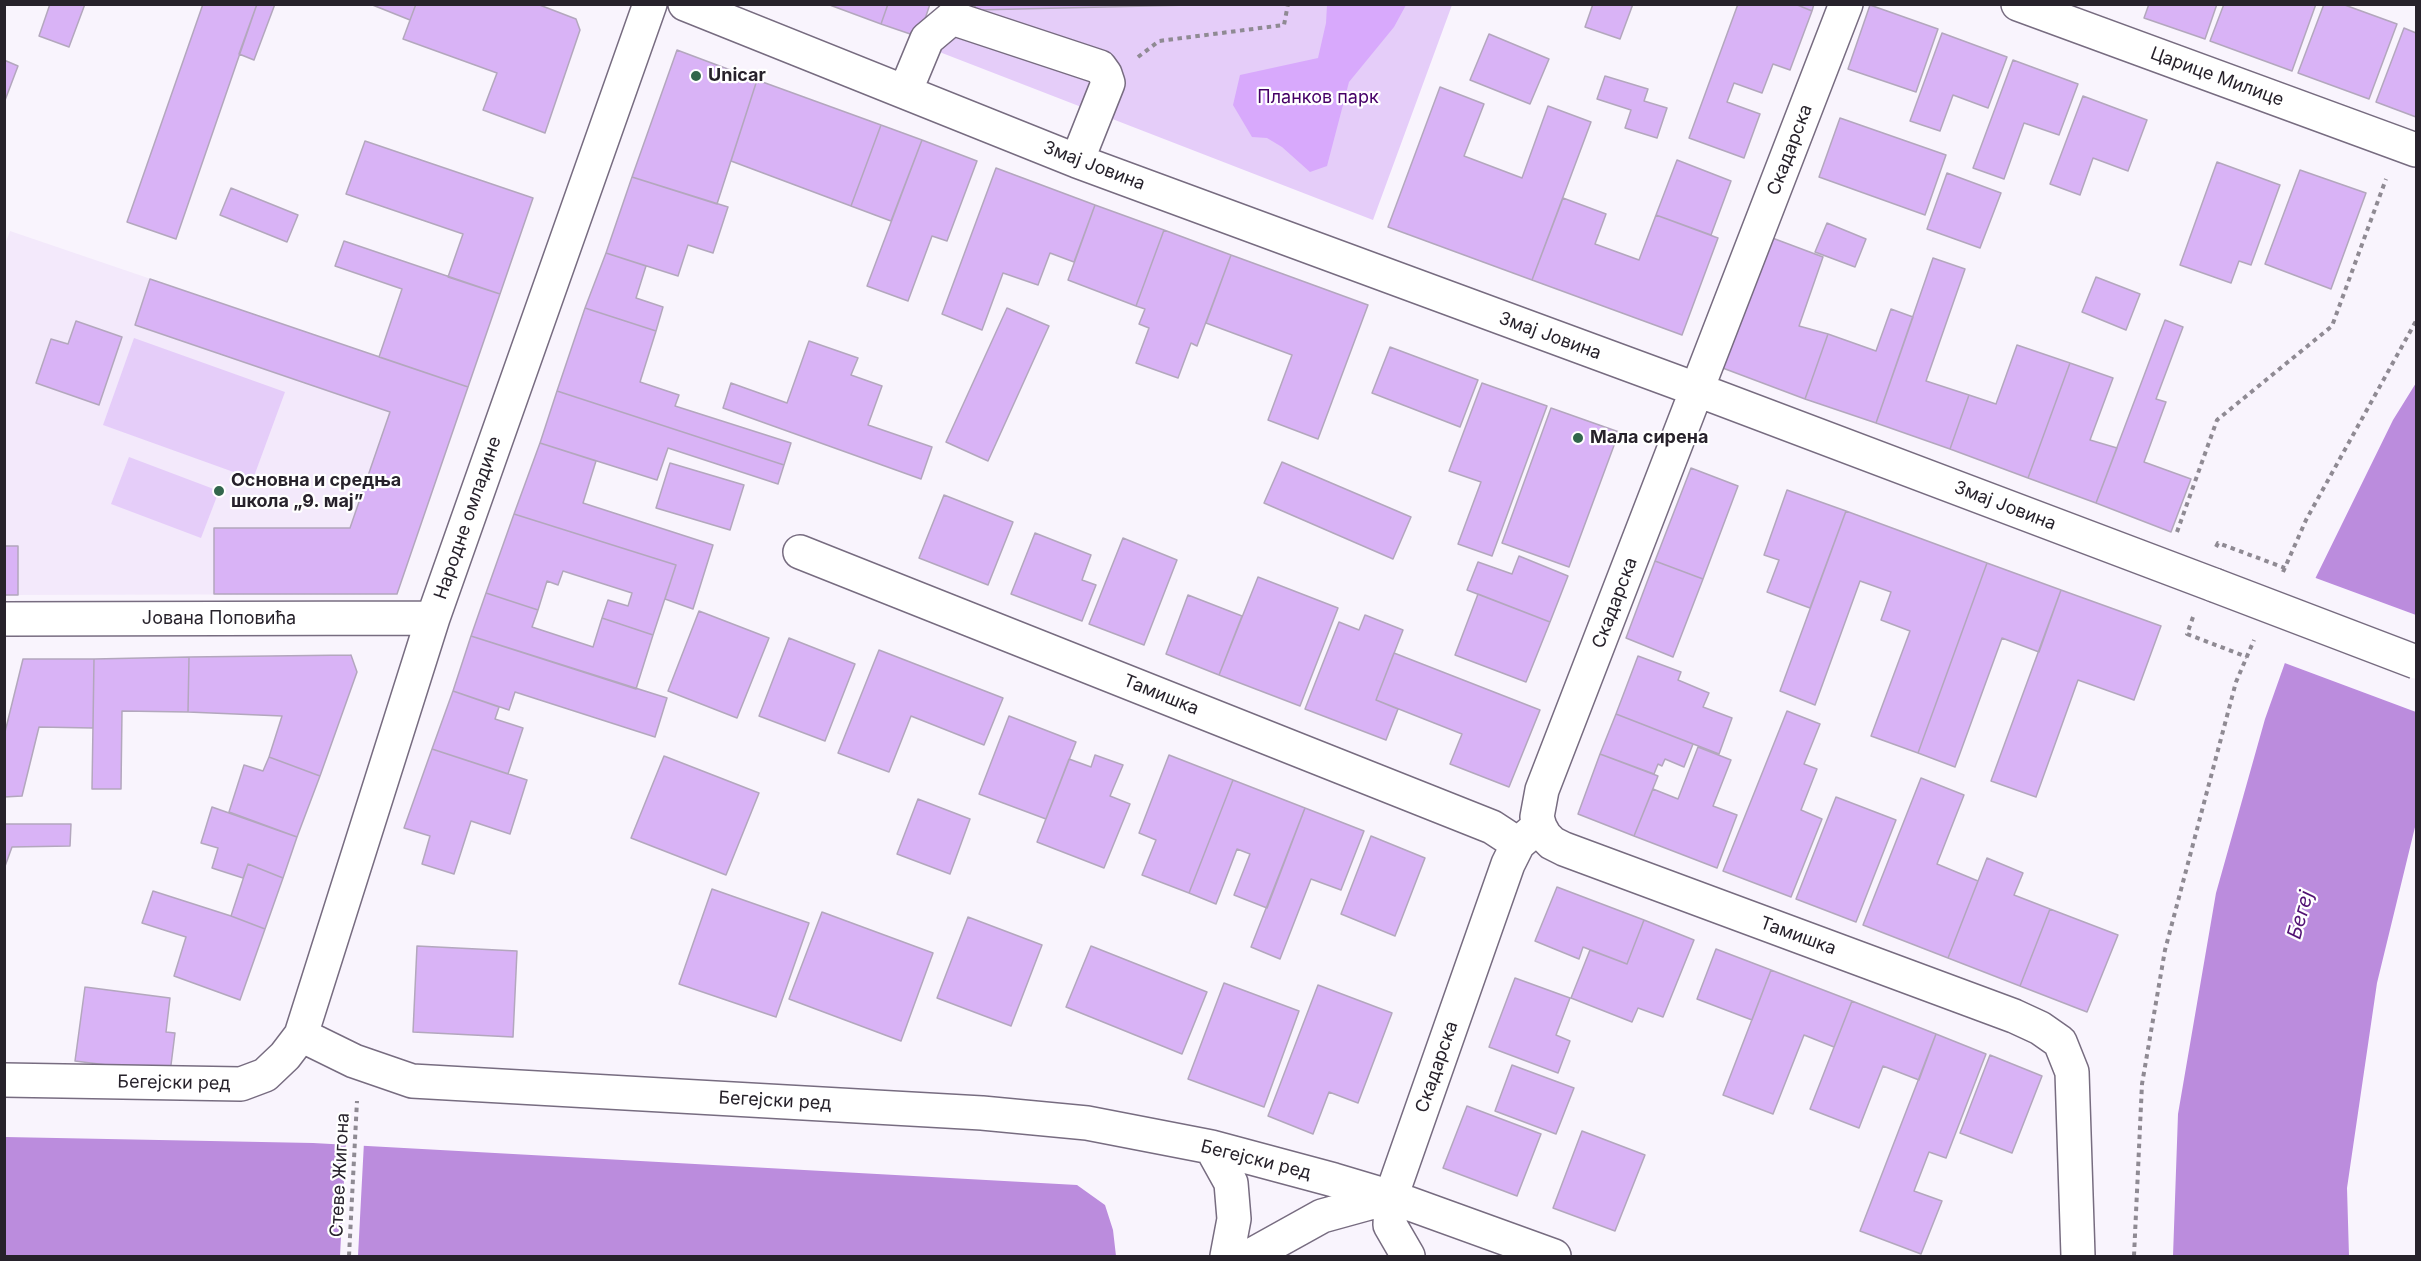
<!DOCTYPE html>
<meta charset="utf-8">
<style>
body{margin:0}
#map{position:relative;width:2421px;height:1261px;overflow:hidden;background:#f9f4fd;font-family:Inter,sans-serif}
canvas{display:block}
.frame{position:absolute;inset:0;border:6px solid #27222b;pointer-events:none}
</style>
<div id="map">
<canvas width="2421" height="1261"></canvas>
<div class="frame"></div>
</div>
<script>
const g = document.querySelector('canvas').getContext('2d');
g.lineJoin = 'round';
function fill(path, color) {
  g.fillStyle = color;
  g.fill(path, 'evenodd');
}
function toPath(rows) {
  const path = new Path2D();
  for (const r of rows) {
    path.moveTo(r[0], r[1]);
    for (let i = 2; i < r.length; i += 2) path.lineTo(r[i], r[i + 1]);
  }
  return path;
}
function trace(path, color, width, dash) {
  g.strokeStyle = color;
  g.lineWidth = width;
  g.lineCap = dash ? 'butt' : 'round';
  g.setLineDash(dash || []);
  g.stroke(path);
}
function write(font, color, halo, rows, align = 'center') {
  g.font = font + ' Inter,sans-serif';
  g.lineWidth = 4.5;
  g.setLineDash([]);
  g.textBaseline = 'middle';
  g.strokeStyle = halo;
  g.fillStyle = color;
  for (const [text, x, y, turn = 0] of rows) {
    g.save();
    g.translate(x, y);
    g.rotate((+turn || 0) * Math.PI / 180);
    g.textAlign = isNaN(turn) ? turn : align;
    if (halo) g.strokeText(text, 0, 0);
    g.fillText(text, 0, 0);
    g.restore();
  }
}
fill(toPath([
 [10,231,468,387,397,594,5,595,4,247]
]), '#f3e9fb');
fill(toPath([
 [940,5,1452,5,1373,220,924,46],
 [134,338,285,392,253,479,103,425],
 [129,457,219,491,201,538,111,504]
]), '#e5cdf9');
fill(toPath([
 [1327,5,1406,5,1394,27,1349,82,1327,166,1310,172,1282,147,1267,138,1252,137,1233,105,1240,75,1318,58,1326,23]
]), '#d8a9fc');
fill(toPath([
 [2416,383,2416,823,2377,983,2347,1188,2349,1256,2173,1256,2178,1114,2216,893,2265,719,2314,581,2393,420],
 [5,1137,313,1143,1077,1185,1105,1205,1113,1230,1116,1256,5,1256]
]), '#bb8cdd');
fill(toPath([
 [2313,577,2416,615,2416,712,2282,662],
 [346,1141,364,1142,358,1256,340,1256]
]), '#f9f4fd');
const building = toPath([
 [85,4,69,47,39,36,50,4,85,4],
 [203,4,257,4,176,239,127,222,203,4],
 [257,4,275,4,254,60,239,54,257,4],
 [370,4,416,4,410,20,370,4],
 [416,4,537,4,576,19,580,30,545,133,483,110,497,73,403,39,416,4],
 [827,4,888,4,881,24,827,4],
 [888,4,930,4,919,37,881,24,888,4],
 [975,4,1235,4,975,10,975,4],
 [1593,4,1633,4,1620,39,1585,27,1593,4],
 [1738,4,1795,4,1812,11,1790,70,1773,64,1762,93,1734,83,1727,102,1760,114,1744,158,1689,138,1738,4],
 [1795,4,1814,4,1812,11,1795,4],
 [2149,4,2217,4,2205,39,2144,18,2149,4],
 [2224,4,2316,4,2292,71,2210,41,2224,4],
 [2324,4,2342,4,2397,24,2369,99,2298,73,2324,4],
 [1870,5,1938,29,1916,92,1848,69,1870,5],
 [2404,28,2416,33,2416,117,2376,102,2404,28],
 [1942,33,2007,57,1988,108,1953,95,1940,131,1910,121,1942,33],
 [1489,34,1549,59,1530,104,1470,80,1489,34],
 [677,50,757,80,717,204,632,177,677,50],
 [4,60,18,66,4,103,4,60],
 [2013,60,2078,84,2059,135,2024,123,2004,179,1973,168,2013,60],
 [1605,76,1648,89,1644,101,1667,108,1657,138,1625,128,1631,110,1597,99,1605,76],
 [757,80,881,125,851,206,731,161,757,80],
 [1440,87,1484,104,1464,156,1522,178,1548,106,1591,122,1532,280,1388,227,1440,87],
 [2083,96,2147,120,2128,171,2093,158,2080,195,2050,184,2083,96],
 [1840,118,1946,155,1925,215,1819,177,1840,118],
 [881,125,922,140,891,221,851,206,881,125],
 [922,140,977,161,947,241,932,236,908,301,867,286,922,140],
 [365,141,533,198,500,294,448,277,463,234,346,194,365,141],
 [1677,160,1731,181,1711,235,1656,215,1677,160],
 [2217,162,2280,185,2251,265,2239,261,2231,283,2180,265,2217,162],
 [996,168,1095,205,1074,262,1050,253,1038,285,1003,273,982,330,942,314,996,168],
 [2300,170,2366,193,2331,289,2265,264,2300,170],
 [1947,173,2001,193,1980,248,1927,229,1947,173],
 [632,177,728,207,713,253,688,245,678,276,606,253,632,177],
 [231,188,298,215,287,242,220,215,231,188],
 [1563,198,1606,214,1595,244,1639,260,1656,215,1718,238,1682,335,1532,280,1563,198],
 [1095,205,1164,230,1136,306,1068,280,1095,205],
 [1827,223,1866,239,1855,267,1815,252,1827,223],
 [1164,230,1231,255,1197,346,1191,343,1178,378,1136,363,1149,328,1139,324,1145,309,1136,306,1164,230],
 [1767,236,1823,257,1799,326,1828,334,1805,399,1720,367,1767,236],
 [344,241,500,294,468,387,379,357,402,289,335,266,344,241],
 [606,253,646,266,636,298,663,307,656,331,585,308,606,253],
 [1231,255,1368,305,1318,439,1268,420,1292,355,1206,323,1231,255],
 [1933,258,1965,269,1926,381,1969,395,1950,449,1876,423,1933,258],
 [2096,277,2140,294,2126,330,2082,312,2096,277],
 [150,279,468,387,397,594,214,594,214,528,350,528,390,412,135,325,150,279],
 [585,308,656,331,640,382,679,395,675,406,791,443,784,465,557,391,585,308],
 [1007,308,1049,326,988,461,946,442,1007,308],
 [1891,309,1913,317,1876,423,1805,399,1828,334,1876,351,1891,309],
 [2165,320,2183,327,2156,399,2166,402,2144,462,2191,479,2171,532,2096,503,2165,320],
 [76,321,122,337,99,405,36,383,51,339,68,344,76,321],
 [809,341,858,358,851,375,882,386,868,425,932,447,921,479,723,408,731,383,787,403,809,341],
 [2017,345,2070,363,2028,478,1950,449,1969,395,1996,404,2017,345],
 [1390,347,1478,380,1460,427,1372,393,1390,347],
 [2070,363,2113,378,2090,440,2117,448,2096,503,2028,478,2070,363],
 [1482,383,1547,406,1492,556,1458,544,1481,482,1449,471,1482,383],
 [557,391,784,465,778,484,668,448,657,480,540,443,557,391],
 [1551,408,1619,432,1569,567,1502,543,1551,408],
 [540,443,596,461,583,503,713,545,693,609,665,599,676,565,514,514,540,443],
 [1282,462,1411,517,1393,559,1264,503,1282,462],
 [670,463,744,485,730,530,656,508,670,463],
 [1691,468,1738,486,1703,579,1655,561,1691,468],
 [1787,490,1846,511,1810,608,1767,592,1779,560,1764,555,1787,490],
 [944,495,1013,522,988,585,919,558,944,495],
 [1846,511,1987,563,1918,753,1871,736,1910,631,1881,620,1891,592,1860,581,1815,705,1780,691,1846,511],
 [514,514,676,565,653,635,602,618,608,600,628,606,632,593,563,571,558,585,547,581,538,610,486,593,514,514],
 [1035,533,1091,555,1082,580,1096,585,1082,621,1011,594,1035,533],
 [1123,538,1177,560,1144,645,1089,624,1123,538],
 [4,546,18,546,18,595,4,595,4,546],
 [1519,556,1568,576,1550,622,1467,590,1478,562,1512,574,1519,556],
 [1655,561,1703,579,1673,657,1626,638,1655,561],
 [1987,563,2061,590,2039,652,2002,638,1955,767,1918,753,1987,563],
 [1258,577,1338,608,1300,706,1219,675,1258,577],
 [2061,590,2161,626,2134,700,2078,680,2036,797,1991,781,2061,590],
 [486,593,538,610,532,627,593,647,602,618,653,635,636,689,471,636,486,593],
 [1478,594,1550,622,1526,682,1455,655,1478,594],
 [1188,595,1242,616,1219,675,1166,654,1188,595],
 [699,611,769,638,737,718,668,691,699,611],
 [1365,615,1403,630,1376,700,1398,709,1386,740,1305,709,1339,622,1359,630,1365,615],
 [471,636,667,698,655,737,515,692,509,710,453,691,471,636],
 [789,638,855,664,825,741,759,716,789,638],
 [879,650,1003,698,984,745,911,716,889,772,838,753,879,650],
 [1394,653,1540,710,1509,787,1450,764,1462,734,1376,700,1394,653],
 [351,655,357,672,320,776,269,757,282,716,188,712,189,657,351,655],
 [1638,656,1681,672,1678,680,1709,693,1703,707,1732,718,1719,754,1616,714,1638,656],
 [189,657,188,712,122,711,121,789,92,789,94,659,189,657],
 [23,659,94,659,93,728,39,727,22,796,4,797,4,736,23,659],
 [453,691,499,707,495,719,523,728,508,774,432,749,453,691],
 [1787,711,1820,724,1804,764,1817,769,1801,810,1822,819,1791,897,1723,871,1787,711],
 [1616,714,1693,744,1684,767,1665,759,1662,766,1658,764,1654,774,1600,754,1616,714],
 [1009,716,1076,742,1046,819,979,794,1009,716],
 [1698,747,1731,760,1713,806,1737,815,1717,868,1634,836,1653,789,1678,799,1698,747],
 [432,749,527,780,510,834,471,821,454,874,422,864,430,836,404,828,432,749],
 [1600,754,1658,776,1634,836,1578,814,1600,754],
 [1095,755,1123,765,1110,796,1130,804,1104,868,1037,842,1069,759,1091,767,1095,755],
 [1169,755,1233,780,1189,893,1142,875,1156,840,1139,833,1169,755],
 [664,756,759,793,726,875,631,838,664,756],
 [269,757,320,776,297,837,229,812,244,765,263,771,269,757],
 [1921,778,1964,795,1937,864,1978,881,1948,958,1863,925,1921,778],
 [1233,780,1305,808,1267,908,1234,895,1250,854,1237,849,1216,904,1189,893,1233,780],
 [1836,797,1896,820,1856,922,1796,899,1836,797],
 [918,799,970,819,950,874,897,854,918,799],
 [212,807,297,837,283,878,248,864,243,878,212,868,218,848,201,843,212,807],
 [1305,808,1364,831,1341,890,1311,879,1280,959,1251,947,1305,808],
 [4,824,71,824,70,846,12,847,4,869,4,824],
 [1371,836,1425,858,1395,936,1341,914,1371,836],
 [1987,858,2023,873,2014,895,2050,909,2020,986,1948,958,1987,858],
 [248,864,283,878,265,929,231,916,248,864],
 [1557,887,1644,920,1627,964,1583,947,1579,959,1535,941,1557,887],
 [712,889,809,923,776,1017,679,984,712,889],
 [153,891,231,916,265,929,240,1000,174,976,186,937,142,923,153,891],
 [2050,909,2118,935,2087,1012,2020,986,2050,909],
 [822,912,933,953,901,1041,789,999,822,912],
 [968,917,1042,945,1011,1026,937,998,968,917],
 [1644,920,1694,940,1663,1017,1638,1008,1632,1022,1571,998,1590,950,1627,964,1644,920],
 [417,946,517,951,513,1037,413,1032,417,946],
 [1091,946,1207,992,1182,1054,1066,1007,1091,946],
 [1716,949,1771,970,1752,1020,1697,999,1716,949],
 [1771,970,1852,1001,1834,1047,1804,1035,1773,1114,1723,1095,1771,970],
 [1515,978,1570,998,1556,1035,1570,1041,1558,1073,1489,1047,1515,978],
 [1224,983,1299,1011,1264,1107,1188,1079,1224,983],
 [1318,985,1392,1013,1358,1103,1329,1092,1313,1134,1268,1116,1318,985],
 [85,987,170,998,166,1032,175,1033,170,1073,75,1061,85,987],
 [1852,1001,1936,1034,1919,1080,1883,1066,1859,1128,1810,1109,1852,1001],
 [1936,1034,1986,1054,1946,1158,1929,1152,1914,1191,1942,1201,1921,1254,1860,1231,1936,1034],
 [1990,1055,2042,1076,2012,1153,1960,1133,1990,1055],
 [1512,1065,1574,1088,1556,1134,1495,1111,1512,1065],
 [1467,1106,1541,1134,1517,1196,1443,1168,1467,1106],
 [1582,1131,1645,1155,1615,1231,1553,1208,1582,1131]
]);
fill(building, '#d9b3f6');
trace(building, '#b3a7bd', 1.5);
const minor = toPath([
 [685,4,1077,161,1698,390,2214,585],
 [1846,4,1542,790,1537,817,1540,827,1545,836,1552,843,1564,849,2014,1016,2040,1028,2060,1042,2072,1072,2078,1256],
 [2018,4,2416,150],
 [905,92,927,39,952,18,1100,67,1105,74,1108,83,1077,161],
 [800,552,1492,827,1518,844],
 [4,619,433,618],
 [301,1035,354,1061,412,1081,982,1113,1087,1123,1211,1147,1334,1180,1391,1197,1554,1256],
 [4,1080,241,1084,265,1075,285,1056,301,1035,433,618,650,4],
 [1211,1147,1231,1183,1234,1219,1227,1256],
 [1250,1256,1322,1216,1391,1197],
 [1408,1256,1390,1225,1391,1197,1508,864,1518,844,1533,831]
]);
trace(minor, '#776c80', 36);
trace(toPath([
 [1138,57,1159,41,1284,25,1288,4],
 [2177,532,2217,420,2332,326,2386,179],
 [2216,547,2218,543,2285,568],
 [2283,572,2306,520,2416,321],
 [2193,617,2187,634,2247,657],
 [349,1256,357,1101],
 [2134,1256,2142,1084,2165,950,2236,682,2254,640]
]), '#8f8a93', 4, [4.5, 4.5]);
trace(minor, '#fff', 33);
const minorBridge = toPath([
 [2214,585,2416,662]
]);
trace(minorBridge, '#776c80', 36, []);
trace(minorBridge, '#fff', 33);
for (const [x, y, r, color] of [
 [696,76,6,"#32664c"],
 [1578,438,6,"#32664c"],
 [219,491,6,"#32664c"]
]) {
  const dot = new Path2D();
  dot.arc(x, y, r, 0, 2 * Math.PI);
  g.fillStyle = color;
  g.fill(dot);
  trace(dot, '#fff', 2);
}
write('bold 18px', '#27222b', '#fff', [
 ["Unicar",708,76],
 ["Мала сирена",1590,438],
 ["Основна и средња",231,481],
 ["школа „9. мај”",231,502]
], 'left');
write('18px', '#27222b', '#fff', [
 ["Царице Милице",2217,77,20],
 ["Скадарска",1790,150,-69],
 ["Змај Јовина",1094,166,21],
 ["Змај Јовина",1550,336,20],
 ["Змај Јовина",2005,506,21],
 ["Народне омладине",468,518,-71],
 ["Скадарска",1615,603,-69],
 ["Јована Поповића",219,619],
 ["Тамишка",1161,695,22],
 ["Тамишка",1798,936,20],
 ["Скадарска",1437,1067,-71],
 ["Бегејски ред",174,1083,1],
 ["Бегејски ред",775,1101,3],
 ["Бегејски ред",1256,1160,14],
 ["Стеве Жигона",340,1175,-87]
]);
write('18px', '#460067', '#fff', [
 ["Планков парк",1318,98]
]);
write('italic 20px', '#511173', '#fff', [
 ["Бегеј",2301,915,-74]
]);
</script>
